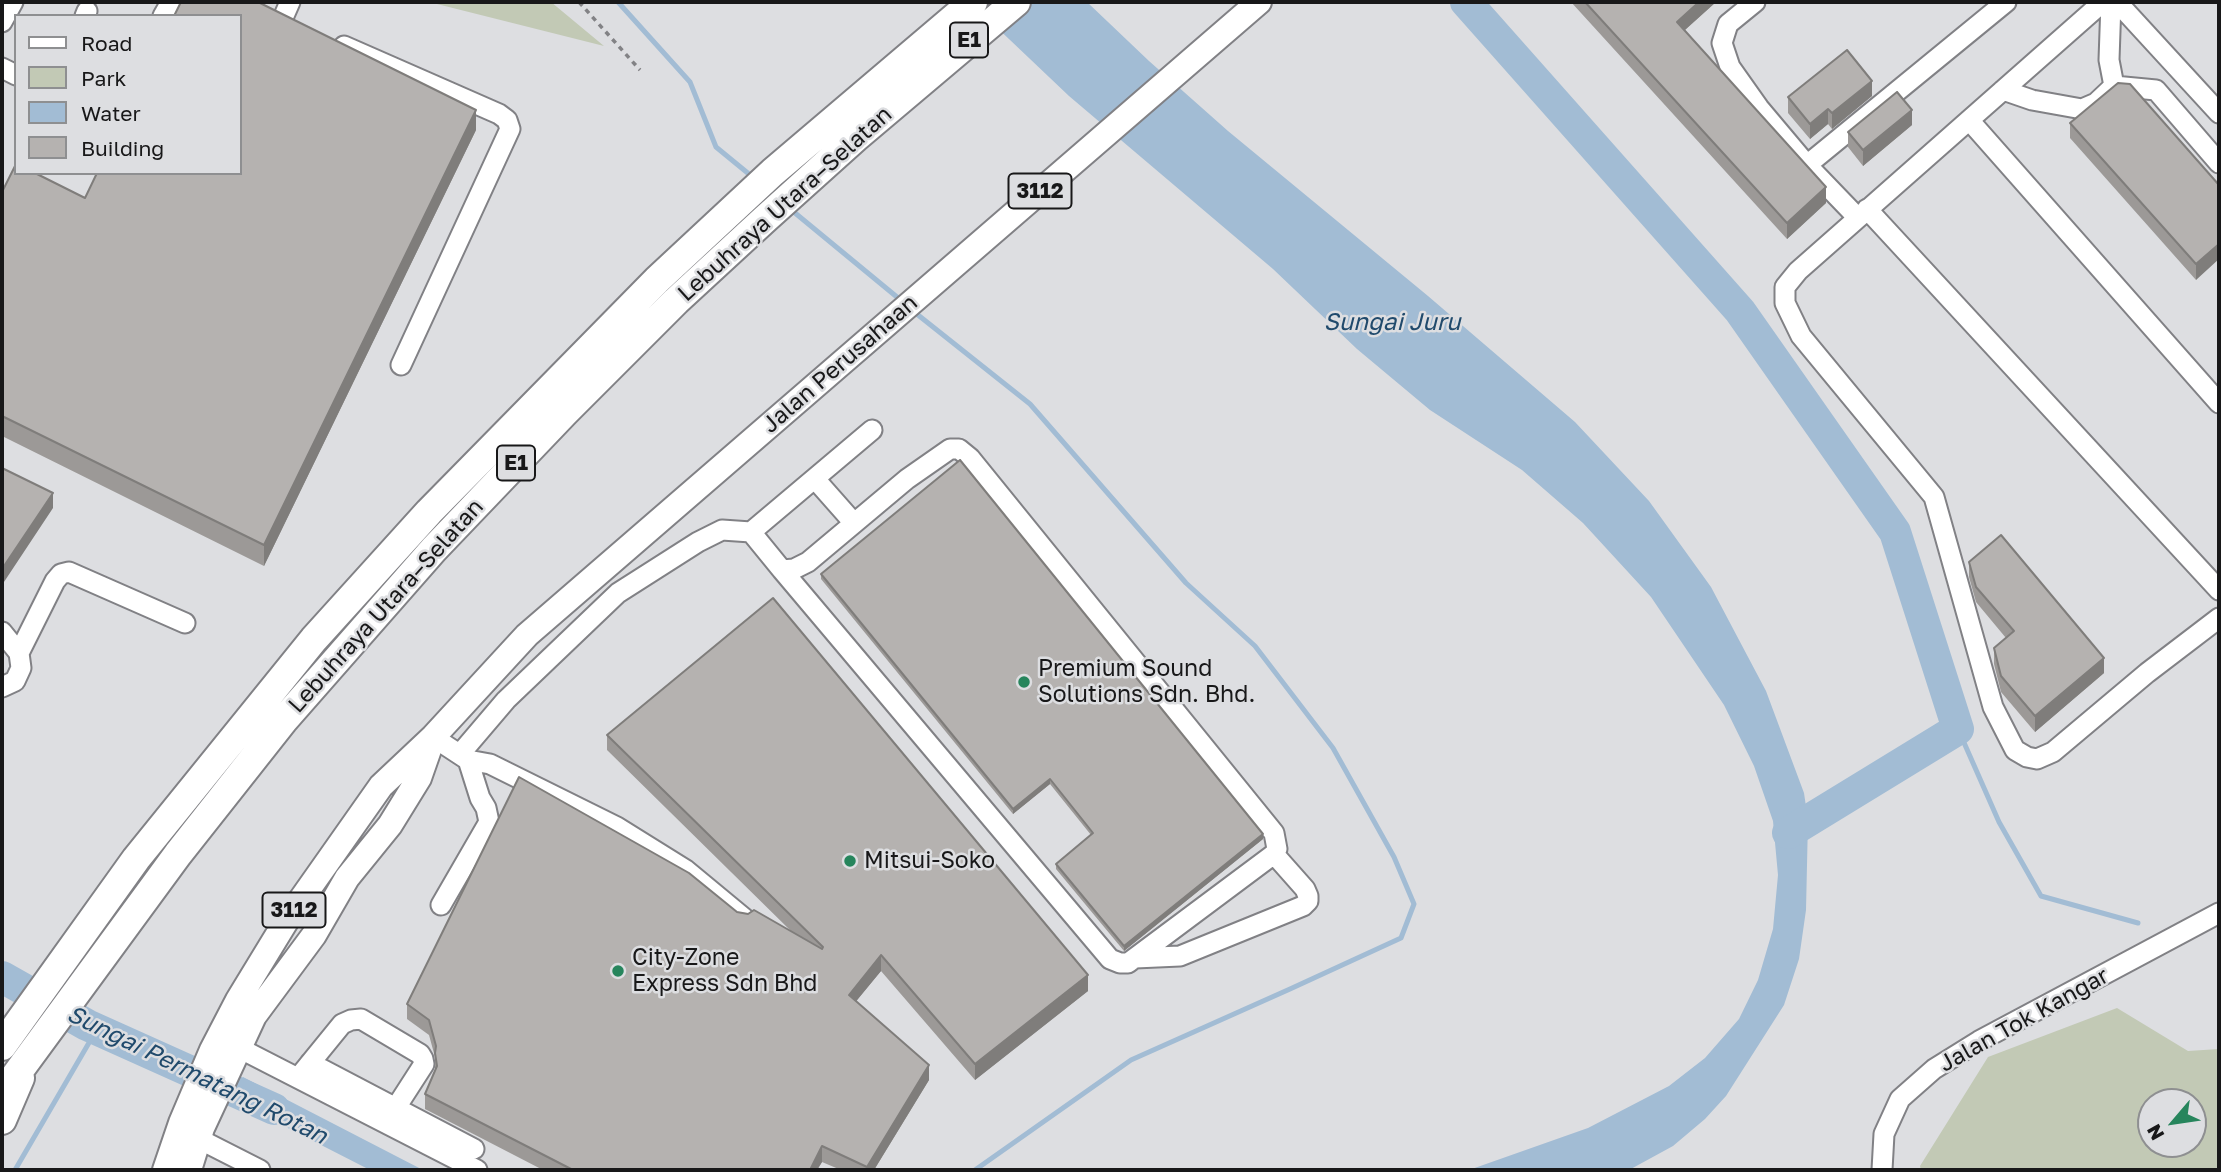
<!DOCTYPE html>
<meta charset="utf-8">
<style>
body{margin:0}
#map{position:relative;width:2221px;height:1172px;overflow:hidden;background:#dddee1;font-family:"Golos Text",sans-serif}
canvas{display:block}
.frame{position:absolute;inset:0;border:4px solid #181819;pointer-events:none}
.legend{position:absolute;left:14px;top:14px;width:228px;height:161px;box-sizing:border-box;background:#dddee1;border:2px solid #8e8f91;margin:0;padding:9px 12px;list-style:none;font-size:21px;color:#181819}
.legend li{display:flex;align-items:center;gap:14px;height:35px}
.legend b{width:35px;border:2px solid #8e8f91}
.north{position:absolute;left:2137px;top:1088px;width:70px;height:70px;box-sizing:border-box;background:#dddee1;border:2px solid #8e8f91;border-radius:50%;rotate:241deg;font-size:19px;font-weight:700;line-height:28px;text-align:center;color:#181819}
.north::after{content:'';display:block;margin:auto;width:24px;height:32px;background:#26855c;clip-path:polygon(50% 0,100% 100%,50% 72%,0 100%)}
</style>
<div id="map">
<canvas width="2221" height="1172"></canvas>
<div class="frame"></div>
<ul class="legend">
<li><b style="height:9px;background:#fff"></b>Road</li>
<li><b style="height:19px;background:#c2c9b5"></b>Park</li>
<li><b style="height:19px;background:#a2bcd4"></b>Water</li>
<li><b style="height:19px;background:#b5b2b0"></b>Building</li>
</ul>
<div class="north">N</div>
</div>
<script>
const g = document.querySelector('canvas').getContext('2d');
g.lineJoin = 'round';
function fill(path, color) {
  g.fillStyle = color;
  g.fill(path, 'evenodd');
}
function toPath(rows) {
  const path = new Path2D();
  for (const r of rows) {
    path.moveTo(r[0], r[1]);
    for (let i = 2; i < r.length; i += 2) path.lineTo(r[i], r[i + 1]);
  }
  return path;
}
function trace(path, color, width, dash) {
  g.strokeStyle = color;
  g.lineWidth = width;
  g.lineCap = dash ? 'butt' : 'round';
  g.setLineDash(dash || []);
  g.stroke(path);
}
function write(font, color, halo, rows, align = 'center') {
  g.font = font + ' "Golos Text",sans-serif';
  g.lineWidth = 5;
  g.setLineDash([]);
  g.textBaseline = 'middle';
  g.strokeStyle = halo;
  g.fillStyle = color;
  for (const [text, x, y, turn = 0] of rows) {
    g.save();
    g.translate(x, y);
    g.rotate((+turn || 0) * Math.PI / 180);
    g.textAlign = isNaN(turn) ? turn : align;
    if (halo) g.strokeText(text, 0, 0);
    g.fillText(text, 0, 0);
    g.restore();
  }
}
fill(toPath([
 [429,2,551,2,604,46],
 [2117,1008,2188,1051,2219,1049,2219,1170,1921,1170,1920,1166,1988,1057],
 [2151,1102,2193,1102,2193,1144,2151,1144]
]), '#c2c9b5');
fill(toPath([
 [970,2,1087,2,1149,61,1228,131,1428,296,1575,422,1649,501,1711,587,1766,691,1804,793,1808,820,1806,910,1799,959,1784,1005,1726,1096,1705,1119,1673,1146,1629,1170,1469,1170,1588,1128,1669,1086,1705,1058,1739,1019,1758,980,1773,929,1778,875,1773,821,1754,766,1724,705,1651,597,1583,523,1522,470,1430,410,1357,349,1273,269,1069,96],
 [243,1077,423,1170,370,1170,233,1100]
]), '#a2bcd4');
trace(toPath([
 [618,2,690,82,716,147,755,179],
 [789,208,903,302],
 [913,311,1030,404,1186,583,1255,646,1333,748,1394,857,1414,904,1401,938,1290,989,1131,1060,975,1170],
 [1958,729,1999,822,2041,896,2138,923],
 [15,1170,97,1029]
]), '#a2bcd4', 5);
trace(toPath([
 [1466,2,1740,311,1895,532,1958,729,1788,833],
 [2,977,87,1025,274,1109]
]), '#a2bcd4', 32);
const minor = toPath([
 [1755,2,1728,24,1722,43,1730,67,1759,108,1807,165,1858,218],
 [2103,2,1798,271,1785,287,1785,303,1801,336,1934,497,1993,707,2015,750,2027,757,2037,759,2053,752,2147,673,2219,618],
 [2117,2,2219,113],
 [85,16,87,11],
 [163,16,171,2],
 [283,18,290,2],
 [2,22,13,2],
 [344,46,499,114,507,120,510,129,401,365],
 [2,68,16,75],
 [2114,86,2156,90,2219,163],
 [2003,90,2032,100,2082,109,2096,103,2114,86,2109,60,2111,2],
 [1969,120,2219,403],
 [1807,165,2006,2],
 [1867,209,2219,590],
 [815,479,853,522],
 [751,532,872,430],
 [2,632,19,653,21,668,15,681,2,687],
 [19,653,55,581,61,574,69,572,185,623],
 [433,737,468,760,490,764,617,827,686,870,744,918],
 [460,754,506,700,618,593,698,542,722,530,751,532,782,570,794,569,808,562,907,479,950,449,959,449,970,458,1274,833,1277,849,1274,854,1128,963,1120,963,1110,959,782,570],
 [441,905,489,822,486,808,480,798,468,760],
 [1135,958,1180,956,1303,906,1308,901,1308,896,1305,889,1274,854],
 [239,1048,477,1170],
 [310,1063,474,1149],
 [298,1078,342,1024,351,1020,361,1019,420,1054,423,1059,424,1064,395,1109],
 [199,1139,260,1170],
 [1882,1170,1884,1134,1900,1099,1934,1069,1979,1041,2219,913]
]);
const major = toPath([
 [165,1170,181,1123,212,1050,238,1000,288,918,381,786,433,737,527,635,1259,2],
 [189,1170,202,1128,254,1016,314,935,347,878,390,825,419,778,433,738]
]);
const highway = toPath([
 [2,1046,136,859,314,639,429,512,657,280,773,172,973,2],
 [2,1094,178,854,283,721,434,549,565,412,676,301,765,219,855,138,1016,2],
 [2,1120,20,1078]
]);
trace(minor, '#818185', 23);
trace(major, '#818185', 28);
trace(highway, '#818185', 32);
trace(toPath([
 [579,2,640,70]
]), '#828285', 3.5, [5, 5]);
trace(minor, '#fff', 19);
trace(major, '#fff', 24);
trace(highway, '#fff', 28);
fill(toPath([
 [1571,2,1716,2,1685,30,1826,203,1787,239],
 [1872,96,1832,129,1828,124,1810,139,1788,113,1788,97],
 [2070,123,2219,185,2196,280,2070,138],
 [1912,125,1863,166,1848,147,1848,132],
 [476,130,264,566,2,436,2,192,85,198],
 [1969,562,2104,673,2035,732,2001,692,1994,664,1994,648,2006,638,1976,602,1969,577],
 [821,574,1263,839,1124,951,1056,869,1056,864,1091,835,1050,784,1013,814,821,579],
 [607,735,1088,991,975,1080,881,971,856,1001,929,1080,874,1170,841,1170,822,1162,817,1170,543,1170,425,1109,425,1094,435,1071,435,1057,429,1035,407,1019,407,1004,737,912,793,933,607,750]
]), '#9c9997');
fill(toPath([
 [1699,2,1716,2,1677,37,1677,22],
 [1872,81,1872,96,1832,129,1832,113],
 [1828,109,1828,124,1810,139,1810,124],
 [476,110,476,130,264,566,264,545],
 [1912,110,1912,125,1863,166,1863,150],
 [1826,187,1826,203,1787,239,1787,223],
 [2219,244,2219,259,2196,280,2196,264],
 [53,493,53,508,2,585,2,569],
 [2104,658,2104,673,2035,732,2035,716],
 [1050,779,1050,784,1013,814,1013,809],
 [1263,834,1263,839,1124,951,1124,946],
 [881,955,881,971,849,1010,849,995],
 [1088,975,1088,991,975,1080,975,1064],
 [929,1065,929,1080,874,1170,867,1170,867,1167],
 [822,1146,822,1162,817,1170,810,1170]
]), '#7f7d7b');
const building = toPath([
 [181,2,258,2,476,110,264,545,2,416,2,192,16,164,16,173,35,173,85,198,97,173,240,173,240,16,174,16,181,2],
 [1585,2,1699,2,1677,22,1826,187,1787,223,1585,2],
 [1847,50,1872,81,1832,113,1828,109,1810,124,1788,97,1847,50],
 [2118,83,2130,84,2219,185,2219,244,2196,264,2070,123,2118,83],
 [1897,92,1912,110,1863,150,1848,132,1897,92],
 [960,460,1263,834,1124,946,1056,864,1093,833,1050,779,1013,809,821,574,960,460],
 [2,468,53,493,2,569,2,468],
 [2001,535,2104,658,2035,716,2001,676,1994,648,2014,631,1976,587,1969,562,2001,535],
 [773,598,1088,975,975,1064,881,955,849,995,929,1065,867,1167,822,1146,810,1170,573,1170,425,1094,437,1066,435,1053,436,1046,429,1020,407,1004,519,777,689,873,737,912,748,914,754,910,822,949,823,947,607,735,773,598]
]);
fill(building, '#b5b2b0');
trace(building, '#7f7d7b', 2);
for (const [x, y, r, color] of [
 [1024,682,7,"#26855c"],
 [850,861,7,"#26855c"],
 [618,971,7,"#26855c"]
]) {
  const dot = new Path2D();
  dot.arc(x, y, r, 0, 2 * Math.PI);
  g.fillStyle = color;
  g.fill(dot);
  trace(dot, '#dddee1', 2.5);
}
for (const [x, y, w] of [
 [969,40,38],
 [1040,191,63],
 [516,463,38],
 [294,910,63]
]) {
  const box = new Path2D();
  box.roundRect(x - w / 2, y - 17.5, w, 35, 5);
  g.fillStyle = '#dddee1';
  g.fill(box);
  trace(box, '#181819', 2);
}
write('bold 21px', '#181819', null, [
 ["E1",969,40],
 ["3112",1040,191],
 ["E1",516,463],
 ["3112",294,910]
]);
write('23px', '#181819', '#dddee1', [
 ["Lebuhraya Utara–Selatan",785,204,-42],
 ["Jalan Perusahaan",840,364,-41],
 ["Lebuhraya Utara–Selatan",386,606,-48],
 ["Jalan Tok Kangar",2024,1020,-29]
]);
write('23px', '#181819', '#dddee1', [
 ["Premium Sound",1038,669],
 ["Solutions Sdn. Bhd.",1038,695],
 ["Mitsui-Soko",864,861],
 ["City-Zone",632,958],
 ["Express Sdn Bhd",632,984]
], 'left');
write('italic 24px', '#204a6c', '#dddee1', [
 ["Sungai Juru",1392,322],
 ["Sungai Permatang Rotan",197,1075,26]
]);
</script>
